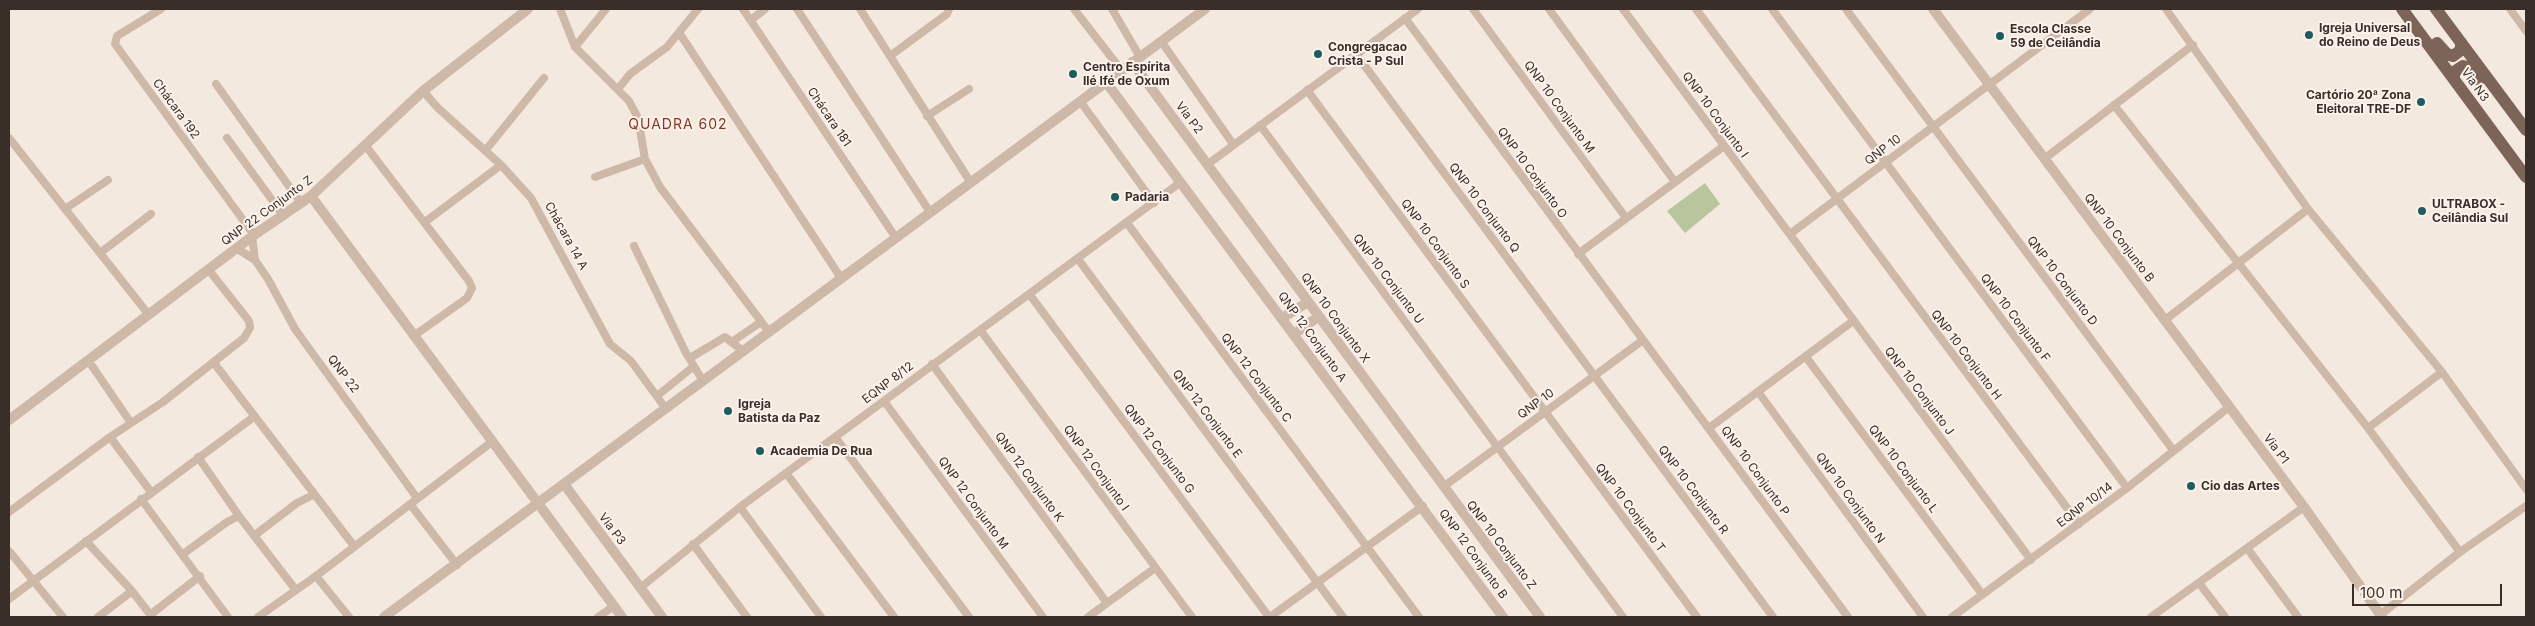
<!DOCTYPE html>
<meta charset="utf-8">
<style>
body{margin:0}
#map{position:relative;width:2535px;height:626px;overflow:hidden;background:#f4e9de;font-family:Inter,sans-serif}
canvas{display:block}
.frame{position:absolute;inset:0;border:10px solid #3a2e29;pointer-events:none}
.scale{position:absolute;left:2352px;top:584px;width:150px;height:22px;box-sizing:border-box;border:2px solid #3a2e29;border-top:0;padding-left:6px;font-size:15px;line-height:18px;white-space:nowrap;color:#3a2e29;-webkit-text-stroke:4px #fbf3eb;paint-order:stroke}
</style>
<div id="map">
<canvas width="2535" height="626"></canvas>
<div class="frame"></div>
<div class="scale">100 m</div>
</div>
<script>
const g = document.querySelector('canvas').getContext('2d');
g.lineJoin = 'round';
function fill(path, color) {
  g.fillStyle = color;
  g.fill(path, 'evenodd');
}
function toPath(rows) {
  const path = new Path2D();
  for (const r of rows) {
    path.moveTo(r[0], r[1]);
    for (let i = 2; i < r.length; i += 2) path.lineTo(r[i], r[i + 1]);
  }
  return path;
}
function trace(path, color, width, dash) {
  g.strokeStyle = color;
  g.lineWidth = width;
  g.lineCap = dash ? 'butt' : 'round';
  g.setLineDash(dash || []);
  g.stroke(path);
}
function write(font, color, halo, rows, align = 'center') {
  g.font = font + ' Inter,sans-serif';
  g.lineWidth = 4;
  g.setLineDash([]);
  g.textBaseline = 'middle';
  g.strokeStyle = halo;
  g.fillStyle = color;
  for (const [text, x, y, turn = 0] of rows) {
    g.save();
    g.translate(x, y);
    g.rotate((+turn || 0) * Math.PI / 180);
    g.textAlign = isNaN(turn) ? turn : align;
    if (halo) g.strokeText(text, 0, 0);
    g.fillText(text, 0, 0);
    g.restore();
  }
}
fill(toPath([
 [1705,183,1720,204,1685,233,1667,211]
]), '#b9c59c');
trace(toPath([
 [161,9,117,36,115,44,254,235],
 [560,9,575,47,629,101,638,118,645,159,660,187,769,332],
 [743,9,896,238],
 [797,9,930,212],
 [860,9,971,183],
 [1074,9,1122,71],
 [1112,9,1140,57],
 [1473,9,1626,218],
 [1549,9,1675,182],
 [1623,9,2031,560],
 [1696,9,2079,524],
 [1772,9,2127,488],
 [1846,9,2173,450],
 [2166,9,2308,209,2442,372,2526,489],
 [2510,9,2526,31],
 [1405,18,1848,617],
 [751,20,765,9],
 [680,34,841,278],
 [1161,41,1233,144],
 [575,47,606,9],
 [1356,54,1773,617],
 [890,56,947,14,949,9],
 [216,84,301,203],
 [618,89,630,74,667,47,698,9],
 [1307,90,1697,617],
 [423,91,438,108,501,165,531,198,610,344,631,361,666,409],
 [1080,101,1154,203],
 [2114,105,2368,428,2460,552],
 [927,116,969,89],
 [1260,125,1623,617],
 [9,138,149,315],
 [227,138,283,215],
 [365,145,469,281,472,288,467,298,415,335],
 [485,151,544,78],
 [2044,159,2193,45],
 [1208,164,1418,9],
 [595,177,645,159],
 [65,209,108,180],
 [425,222,501,165],
 [1127,223,1419,617],
 [1790,234,2090,9],
 [252,236,255,260],
 [634,246,686,353,703,381],
 [236,248,255,260,268,279,295,329,417,498],
 [100,253,151,214],
 [1578,254,1724,146],
 [1078,259,1343,617],
 [1030,295,1269,617],
 [2165,320,2308,209],
 [981,331,1192,617],
 [733,341,761,322],
 [1806,357,1982,594],
 [690,358,725,337,743,351],
 [88,360,131,423],
 [214,363,354,546],
 [932,364,1107,603],
 [1759,393,1923,617],
 [657,396,694,366],
 [884,401,1043,617],
 [1709,428,1853,321],
 [2368,428,2442,372],
 [110,437,151,492],
 [835,437,969,617],
 [198,457,239,516,295,589],
 [786,473,894,617],
 [1443,487,1643,340],
 [141,499,228,617],
 [410,504,457,565],
 [740,507,821,617],
 [9,512,110,437,163,402,244,338,250,328,249,321,208,269],
 [255,535,297,503,313,495],
 [86,541,132,591,152,617],
 [693,544,747,617],
 [2247,548,2298,617],
 [9,551,63,617],
 [183,554,227,522,239,516],
 [316,576,349,617],
 [2199,583,2225,617],
 [640,588,740,507,1181,182],
 [9,599,255,416],
 [150,615,200,576],
 [2380,615,2460,552,2526,506],
 [98,617,132,591],
 [258,617,316,576,493,441],
 [598,617,614,606],
 [1088,617,1155,568],
 [1270,617,1423,506],
 [1952,617,2127,488,2229,407],
 [2151,617,2304,507]
]), '#ceb8a8', 8);
trace(toPath([
 [1933,9,2304,507,2382,617],
 [1132,62,1540,617],
 [1106,82,1503,617],
 [311,196,622,617],
 [1282,318,1308,302],
 [1294,334,1318,317],
 [9,420,254,235,311,196,423,91,528,9],
 [564,484,662,617],
 [384,617,1205,9]
]), '#ceb8a8', 10);
trace(toPath([
 [2402,9,2526,177],
 [2436,9,2526,130],
 [2437,43,2447,54,2453,56,2461,50,2461,43],
 [2454,79,2454,72,2463,66,2470,68,2479,80]
]), '#7d6459', 12);
for (const [x, y, r, color] of [
 [2309,35,5,"#1b5e5f"],
 [2000,36,5,"#1b5e5f"],
 [1318,54,5,"#1b5e5f"],
 [1073,74,5,"#1b5e5f"],
 [2421,102,5,"#1b5e5f"],
 [1115,197,5,"#1b5e5f"],
 [2422,211,5,"#1b5e5f"],
 [728,411,5,"#1b5e5f"],
 [760,451,5,"#1b5e5f"],
 [2191,486,5,"#1b5e5f"]
]) {
  const dot = new Path2D();
  dot.arc(x, y, r, 0, 2 * Math.PI);
  g.fillStyle = color;
  g.fill(dot);
  trace(dot, '#fbf3eb', 2);
}
write('bold 12px', '#3a2e29', '#fbf3eb', [
 ["Igreja Universal",2319,28],
 ["do Reino de Deus",2319,42],
 ["Escola Classe",2010,29],
 ["59 de Ceilândia",2010,43],
 ["Congregacao",1328,47],
 ["Crista - P Sul",1328,61],
 ["Centro Espírita",1083,67],
 ["Ilé Ifé de Oxum",1083,81],
 ["Cartório 20ª Zona",2411,95,"right"],
 ["Eleitoral TRE-DF",2411,109,"right"],
 ["Padaria",1125,197],
 ["ULTRABOX -",2432,204],
 ["Ceilândia Sul",2432,218],
 ["Igreja",738,404],
 ["Batista da Paz",738,418],
 ["Academia De Rua",770,451],
 ["Cio das Artes",2201,486]
], 'left');
write('12px', '#3a2e29', '#fbf3eb', [
 ["Via N3",2475,85,54],
 ["QNP 10 Conjunto M",1559,107,54],
 ["Chácara 192",176,109,54],
 ["QNP 10 Conjunto I",1715,115,54],
 ["Chácara 181",829,117,56],
 ["Via P2",1189,118,53],
 ["QNP 10",1883,150,-37],
 ["QNP 10 Conjunto O",1532,173,54],
 ["QNP 10 Conjunto Q",1484,208,53],
 ["QNP 22 Conjunto Z",267,211,-36],
 ["Chácara 14 A",566,236,61],
 ["QNP 10 Conjunto B",2119,238,53],
 ["QNP 10 Conjunto S",1435,244,54],
 ["QNP 10 Conjunto U",1388,279,53],
 ["QNP 10 Conjunto D",2062,281,53],
 ["QNP 10 Conjunto X",1335,318,54],
 ["QNP 10 Conjunto F",2015,318,53],
 ["QNP 12 Conjunto A",1312,337,54],
 ["QNP 10 Conjunto H",1966,355,53],
 ["QNP 22",343,374,53],
 ["QNP 12 Conjunto C",1256,378,53],
 ["EQNP 8/12",888,383,-37],
 ["QNP 10 Conjunto J",1919,391,53],
 ["QNP 10",1536,404,-36],
 ["QNP 12 Conjunto E",1207,414,53],
 ["QNP 12 Conjunto G",1159,449,53],
 ["Via P1",2276,449,53],
 ["QNP 12 Conjunto I",1096,468,54],
 ["QNP 10 Conjunto L",1903,469,53],
 ["QNP 10 Conjunto P",1755,471,54],
 ["QNP 12 Conjunto K",1029,477,54],
 ["QNP 10 Conjunto R",1693,490,53],
 ["QNP 10 Conjunto N",1850,498,54],
 ["QNP 12 Conjunto M",973,503,54],
 ["EQNP 10/14",2085,505,-37],
 ["QNP 10 Conjunto T",1630,508,53],
 ["Via P3",612,529,53],
 ["QNP 10 Conjunto Z",1501,545,53],
 ["QNP 12 Conjunto B",1473,554,54]
]);
g.letterSpacing = '1px';
write('14px', '#8f321c', '#fbf3eb', [
 ["QUADRA 602",678,125]
]);
g.letterSpacing = '0px';
</script>
